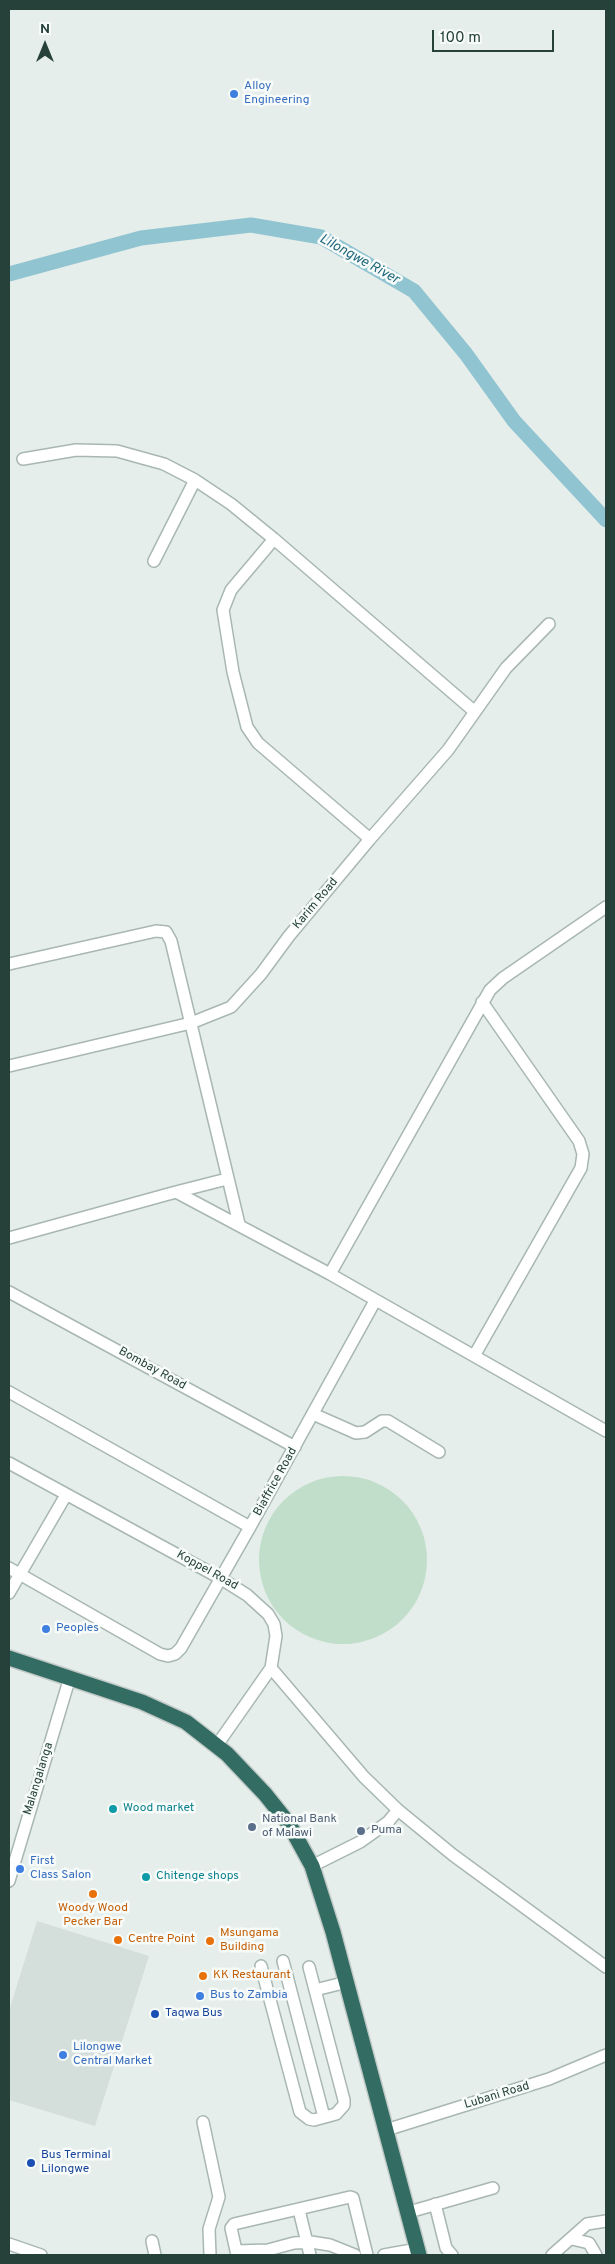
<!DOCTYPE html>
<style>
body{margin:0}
#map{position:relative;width:615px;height:2264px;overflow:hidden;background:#e6eeeb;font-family:Overpass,sans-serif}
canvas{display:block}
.frame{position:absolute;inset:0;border:10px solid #25413a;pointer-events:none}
.north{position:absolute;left:20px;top:20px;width:50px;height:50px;-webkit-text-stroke:4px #f7fbf9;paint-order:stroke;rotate:0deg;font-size:14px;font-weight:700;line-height:20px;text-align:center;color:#25413a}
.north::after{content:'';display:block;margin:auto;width:18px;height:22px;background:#25413a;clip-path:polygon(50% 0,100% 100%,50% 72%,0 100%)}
.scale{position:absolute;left:432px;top:30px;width:122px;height:22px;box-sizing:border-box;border:2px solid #25413a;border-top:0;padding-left:6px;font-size:15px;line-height:18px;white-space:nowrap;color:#25413a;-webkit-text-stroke:4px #f7fbf9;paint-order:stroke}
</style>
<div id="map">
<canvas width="615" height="2264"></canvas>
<div class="frame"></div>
<div class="north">N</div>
<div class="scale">100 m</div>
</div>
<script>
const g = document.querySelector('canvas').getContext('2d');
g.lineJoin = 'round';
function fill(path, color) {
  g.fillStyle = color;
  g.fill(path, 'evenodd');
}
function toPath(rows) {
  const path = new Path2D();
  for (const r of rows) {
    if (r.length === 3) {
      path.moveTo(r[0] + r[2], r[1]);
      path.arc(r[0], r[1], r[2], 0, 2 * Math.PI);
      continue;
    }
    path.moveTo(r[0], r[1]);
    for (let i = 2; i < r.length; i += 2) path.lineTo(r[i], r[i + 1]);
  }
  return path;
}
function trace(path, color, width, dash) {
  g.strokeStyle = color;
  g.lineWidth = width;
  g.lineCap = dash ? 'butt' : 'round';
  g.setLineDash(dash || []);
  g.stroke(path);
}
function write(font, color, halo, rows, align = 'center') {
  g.font = font + ' Overpass,sans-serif';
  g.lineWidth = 5;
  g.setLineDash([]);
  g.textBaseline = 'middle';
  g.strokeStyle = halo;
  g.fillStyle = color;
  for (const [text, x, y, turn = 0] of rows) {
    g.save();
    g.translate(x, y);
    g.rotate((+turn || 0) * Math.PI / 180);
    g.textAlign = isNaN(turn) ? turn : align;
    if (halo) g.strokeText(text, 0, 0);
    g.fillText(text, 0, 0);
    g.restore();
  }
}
fill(toPath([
 [37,1921,149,1956,95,2126,9,2100,9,2011]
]), '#d4deda');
fill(toPath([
 [343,1560,84]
]), '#c0deca');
trace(toPath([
 [9,274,141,238,251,225,321,237,414,291,466,354,514,421,606,520]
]), '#91c4d1', 15);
const minor = toPath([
 [23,459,76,450,117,451,164,464,195,480,231,504,274,539,475,712],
 [274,539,231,590,223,610,233,672,247,727,258,743,370,839],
 [154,561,195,480],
 [9,964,156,931,166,932,171,941,239,1224],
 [9,1066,191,1023,231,1007,261,974,289,936,370,839,448,750,506,668,549,624],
 [176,1192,227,1179],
 [9,1238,176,1192,330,1274,606,1431],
 [330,1274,490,990,503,978,606,907],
 [9,1292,295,1447],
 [474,1356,581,1168,583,1154,579,1141,482,1002],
 [9,1392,250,1527],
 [313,1414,356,1433,365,1432,382,1421,388,1421,439,1452],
 [9,1463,220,1578,247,1595,268,1614,274,1624,276,1636,271,1668,217,1745],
 [9,1568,160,1654,168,1656,175,1654,181,1648,250,1527,375,1301],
 [9,1593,66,1495],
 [271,1668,364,1777,398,1810,453,1855,606,1967],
 [312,1866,360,1842,388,1822,398,1810],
 [9,1881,70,1677],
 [283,1961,324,2117],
 [261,1966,300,2112,309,2119,314,2120,336,2114,344,2105,344,2100,309,1967],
 [315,1990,347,1982],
 [203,2122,219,2197,209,2229,210,2255],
 [386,2130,549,2079,606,2055],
 [435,2204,446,2248,452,2255],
 [299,2210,310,2255],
 [409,2212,493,2188],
 [572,2239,589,2243,596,2255],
 [152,2241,155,2255],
 [9,2244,41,2255],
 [236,2251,268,2250,294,2243,311,2242,330,2245,355,2255],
 [237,2255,231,2228,234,2224,350,2197,353,2198,367,2255],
 [384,2255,418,2249],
 [552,2255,587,2224,606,2221]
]);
const highway = toPath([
 [9,1658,142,1702,186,1722,227,1754,265,1794,289,1824,312,1866,333,1932,419,2255]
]);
trace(minor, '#a8b7b2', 14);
trace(highway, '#c2cac8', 18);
trace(minor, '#fff', 11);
trace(highway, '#326c63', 15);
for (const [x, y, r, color] of [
 [234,94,5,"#3f7fe0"],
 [46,1629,5,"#3f7fe0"],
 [113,1809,5,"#0f9aa8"],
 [252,1827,5,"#5c6f8a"],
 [361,1831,5,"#5c6f8a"],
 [20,1869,5,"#3f7fe0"],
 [146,1877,5,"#0f9aa8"],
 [93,1894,5,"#e8710a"],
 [118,1940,5,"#e8710a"],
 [210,1941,5,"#e8710a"],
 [203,1976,5,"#e8710a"],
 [200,1996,5,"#3f7fe0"],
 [155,2014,5,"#1a4fb4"],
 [63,2055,5,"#3f7fe0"],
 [31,2163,5,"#1a4fb4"]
]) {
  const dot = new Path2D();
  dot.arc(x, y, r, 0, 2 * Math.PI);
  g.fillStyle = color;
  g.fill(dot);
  trace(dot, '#f7fbf9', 2);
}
write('12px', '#366cbe', '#f7fbf9', [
 ["Alloy",244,87],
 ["Engineering",244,101],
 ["Peoples",56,1629],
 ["First",30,1862],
 ["Class Salon",30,1876],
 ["Bus to Zambia",210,1996],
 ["Lilongwe",73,2048],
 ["Central Market",73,2062]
], 'left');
write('12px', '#25413a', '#f7fbf9', [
 ["Karim Road",316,904,-50],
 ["Bombay Road",152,1369,29],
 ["Biaffrice Road",276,1482,-61],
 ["Koppel Road",207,1571,29],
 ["Malangalanga",39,1779,-73],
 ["Lubani Road",497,2096,-17]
]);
write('12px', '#0d838f', '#f7fbf9', [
 ["Wood market",123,1809],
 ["Chitenge shops",156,1877]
], 'left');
write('12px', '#4e5e75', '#f7fbf9', [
 ["National Bank",262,1820],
 ["of Malawi",262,1834],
 ["Puma",371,1831]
], 'left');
write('12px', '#c56008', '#f7fbf9', [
 ["Woody Wood",93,1909,"center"],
 ["Pecker Bar",93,1923,"center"],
 ["Msungama",220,1934],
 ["Building",220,1948],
 ["Centre Point",128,1940],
 ["KK Restaurant",213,1976]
], 'left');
write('12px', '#164399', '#f7fbf9', [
 ["Taqwa Bus",165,2014],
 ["Bus Terminal",41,2156],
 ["Lilongwe",41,2170]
], 'left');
write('italic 14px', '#20687c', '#f7fbf9', [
 ["Lilongwe River",359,260,29]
]);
</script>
